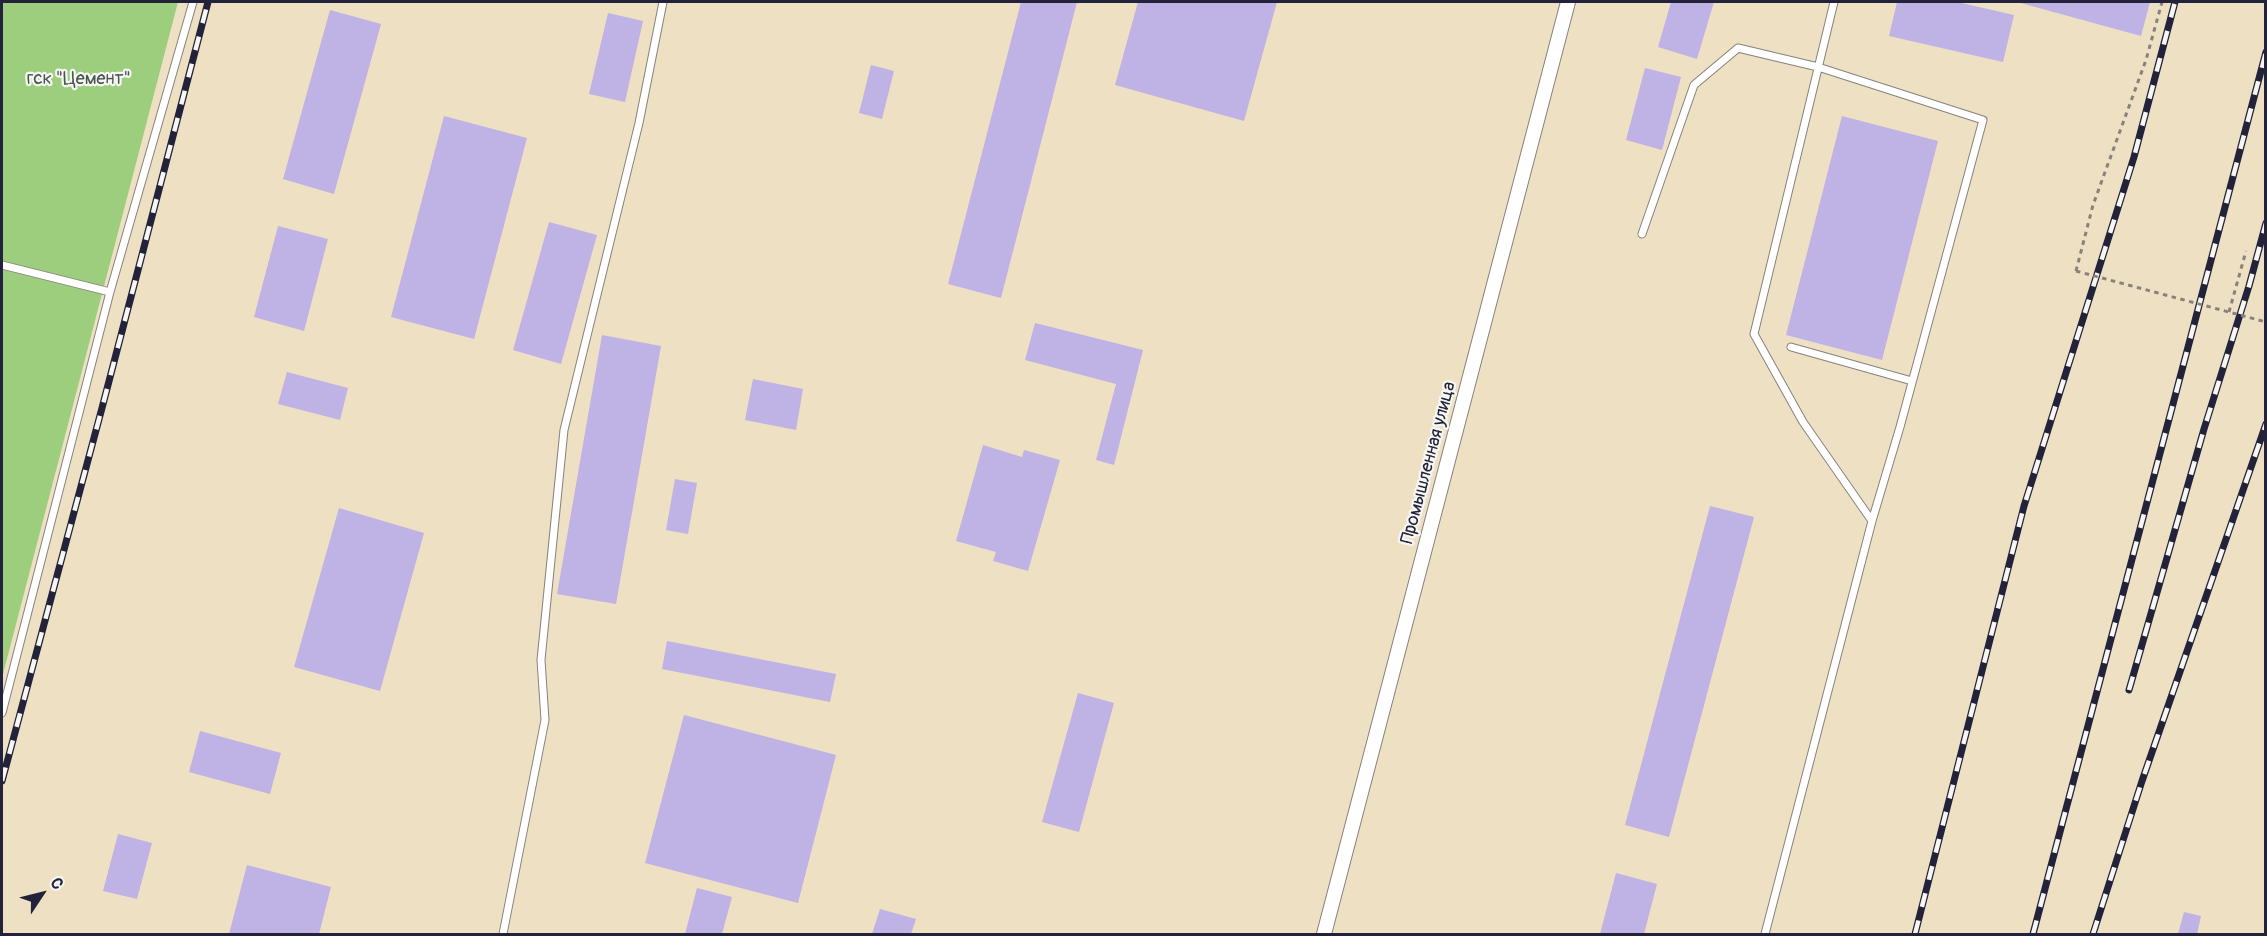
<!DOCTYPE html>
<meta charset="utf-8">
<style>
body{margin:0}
#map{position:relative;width:2267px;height:936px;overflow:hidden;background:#eee0c2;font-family:Pangolin,sans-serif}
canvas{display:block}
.frame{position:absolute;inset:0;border:3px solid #22223b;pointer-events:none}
.north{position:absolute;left:12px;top:864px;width:60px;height:60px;-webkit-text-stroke:4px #f6f6f2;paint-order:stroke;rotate:55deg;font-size:16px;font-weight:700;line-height:24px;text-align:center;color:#22223b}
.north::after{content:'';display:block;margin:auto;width:21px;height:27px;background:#22223b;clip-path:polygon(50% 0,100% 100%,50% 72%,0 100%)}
</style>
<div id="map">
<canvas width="2267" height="936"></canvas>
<div class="frame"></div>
<div class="north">С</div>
</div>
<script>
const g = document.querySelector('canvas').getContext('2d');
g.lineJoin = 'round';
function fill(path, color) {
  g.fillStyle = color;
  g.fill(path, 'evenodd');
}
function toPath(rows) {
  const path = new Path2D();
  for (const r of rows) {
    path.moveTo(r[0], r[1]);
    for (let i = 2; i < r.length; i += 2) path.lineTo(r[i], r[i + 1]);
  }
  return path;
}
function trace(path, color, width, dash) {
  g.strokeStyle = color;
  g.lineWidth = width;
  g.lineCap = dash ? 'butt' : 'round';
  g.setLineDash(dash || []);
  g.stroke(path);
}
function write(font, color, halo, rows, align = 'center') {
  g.font = font + ' Pangolin,sans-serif';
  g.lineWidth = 4.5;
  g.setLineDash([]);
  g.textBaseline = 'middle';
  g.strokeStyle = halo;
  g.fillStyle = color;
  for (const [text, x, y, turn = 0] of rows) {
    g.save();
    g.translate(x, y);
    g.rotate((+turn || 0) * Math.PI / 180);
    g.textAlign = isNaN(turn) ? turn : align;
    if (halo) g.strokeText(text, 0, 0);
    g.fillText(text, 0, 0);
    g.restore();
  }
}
fill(toPath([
 [2,2,178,2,2,678]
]), '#9dce7d');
fill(toPath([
 [1021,2,1077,2,1001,298,948,284],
 [1138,2,1277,2,1244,121,1115,85],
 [1671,2,1714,2,1697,59,1658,47],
 [1897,2,1957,2,2014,15,2003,62,1889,36],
 [2017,2,2123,3,2150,2,2141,36],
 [330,10,381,24,334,194,283,179],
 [608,13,643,21,625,102,589,94],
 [871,65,894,71,882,119,859,113],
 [1645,68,1681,77,1662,150,1626,140],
 [444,116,527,138,474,339,391,317],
 [1842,116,1938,141,1882,360,1786,335],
 [549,222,597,235,561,364,513,350],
 [278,226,328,239,304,331,254,317],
 [1035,323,1143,350,1114,465,1096,460,1116,384,1025,360],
 [602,335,661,346,616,604,557,594],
 [287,372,348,388,340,420,278,404],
 [753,379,803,389,796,430,745,420],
 [983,445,1022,457,1024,450,1060,460,1028,571,993,561,996,552,956,541],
 [675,479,697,483,688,534,666,530],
 [1710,506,1754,517,1669,837,1625,825],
 [339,508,424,533,380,691,294,667],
 [667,641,836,674,830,702,662,669],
 [1078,693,1114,703,1079,832,1042,822],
 [684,715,836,755,798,903,645,863],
 [200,731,281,753,270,794,189,772],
 [118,834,152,843,137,899,103,891],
 [247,865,331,887,319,934,229,934],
 [1616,873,1657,884,1644,934,1600,934],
 [697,888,732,897,722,934,685,934],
 [880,909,916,919,911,934,872,934],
 [2184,912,2201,916,2197,934,2178,934]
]), '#bfb2e4');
const service = toPath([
 [1834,2,1754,334,1803,422,1872,521],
 [1642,234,1694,85,1738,48,1818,67,1983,120,1900,427,1872,521,1765,934],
 [2,265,110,292],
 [1791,347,1912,381],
 [2,713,110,292,193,2],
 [503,934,545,720,541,660,564,430,639,123,663,2]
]);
const minor = toPath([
 [1324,934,1568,2]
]);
trace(service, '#88817e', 9);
trace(minor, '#88817e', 16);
trace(toPath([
 [2076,271,2093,205,2146,60,2162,2],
 [2229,312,2246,251]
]), '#88817e', 3, [4.5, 4.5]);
trace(service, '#fff', 7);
trace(minor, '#fff', 14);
const rail = toPath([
 [2129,690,2204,429,2249,286,2266,223],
 [2,781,102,408,208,2],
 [1915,934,2024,506,2134,157,2175,2],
 [2033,934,2266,52],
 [2093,934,2142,781,2266,424]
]);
trace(rail, '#22223b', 7);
trace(rail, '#f6f6f2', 4.5, [14]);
trace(toPath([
 [2076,271,2266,322]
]), '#88817e', 3, [4.5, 4.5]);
write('18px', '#47564f', '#f6f6f2', [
 ["гск \"Цемент\"",79,79]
]);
write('18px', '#22223b', '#f6f6f2', [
 ["Промышленная улица",1429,463,-75]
]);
</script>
